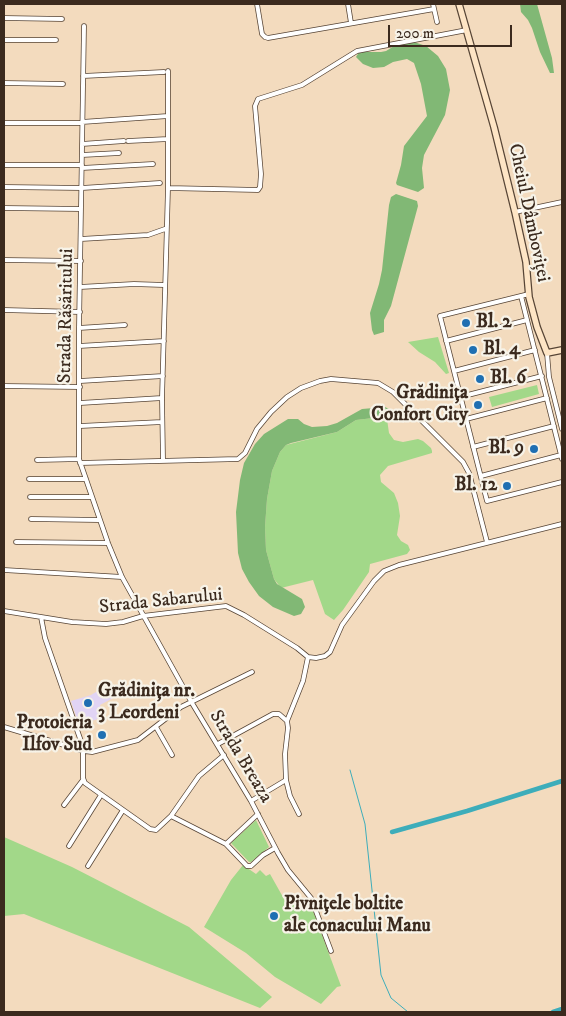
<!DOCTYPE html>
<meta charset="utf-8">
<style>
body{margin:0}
#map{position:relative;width:566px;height:1016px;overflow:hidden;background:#f3dbbe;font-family:"IM FELL DW Pica",serif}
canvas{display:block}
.frame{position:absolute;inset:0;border:5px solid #3b2a1e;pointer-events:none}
.scale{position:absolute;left:388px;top:25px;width:124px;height:22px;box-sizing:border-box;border:2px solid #3b2a1e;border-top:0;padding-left:6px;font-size:15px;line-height:18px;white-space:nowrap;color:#3b2a1e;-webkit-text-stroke:4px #f7f3e8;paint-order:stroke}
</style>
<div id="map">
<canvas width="566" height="1016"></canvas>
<div class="frame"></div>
<div class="scale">200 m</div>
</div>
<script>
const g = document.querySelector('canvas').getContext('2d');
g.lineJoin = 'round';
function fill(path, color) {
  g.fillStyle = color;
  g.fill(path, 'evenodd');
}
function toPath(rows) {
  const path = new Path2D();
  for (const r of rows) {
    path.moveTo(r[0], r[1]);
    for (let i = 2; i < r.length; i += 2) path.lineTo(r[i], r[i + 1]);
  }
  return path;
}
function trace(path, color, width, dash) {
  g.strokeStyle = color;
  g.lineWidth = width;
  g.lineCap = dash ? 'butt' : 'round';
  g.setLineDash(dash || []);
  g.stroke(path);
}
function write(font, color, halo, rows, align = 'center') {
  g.font = font + ' "IM FELL DW Pica",serif';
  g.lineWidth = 4.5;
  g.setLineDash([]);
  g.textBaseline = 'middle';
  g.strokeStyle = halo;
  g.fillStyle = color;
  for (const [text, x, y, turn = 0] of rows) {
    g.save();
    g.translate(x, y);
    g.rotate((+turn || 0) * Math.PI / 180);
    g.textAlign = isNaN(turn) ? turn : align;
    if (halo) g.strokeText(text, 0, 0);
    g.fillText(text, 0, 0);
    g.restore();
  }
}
fill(toPath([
 [109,684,115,697,100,705,104,717,79,725,71,701,91,695]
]), '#e1d4f4');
fill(toPath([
 [438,337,449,373,446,374,435,362,419,352,408,342],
 [537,385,539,394,492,407,489,397],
 [382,417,387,419,389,433,394,440,403,442,418,439,423,441,431,448,432,451,432,453,388,466,380,475,381,482,394,493,398,503,400,516,397,535,401,541,408,545,410,550,407,554,370,564,369,572,343,610,334,620,325,614,313,580,281,588,274,579,266,550,265,527,267,499,272,471,280,452,286,445,337,432,356,420],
 [256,820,269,847,251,862,249,862,231,843],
 [4,837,72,867,189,927,272,997,260,1008,24,914,4,916],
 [243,865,256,874,260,870,266,876,270,874,288,906,309,900,341,986,337,987,321,1004,275,977,246,953,204,927,231,880]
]), '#a2d889');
fill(toPath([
 [520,4,537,4,552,58,554,73,550,73,540,52,532,28,528,20,521,12],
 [414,42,426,46,438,56,446,69,450,90,445,115,424,155,422,168,424,188,418,192,397,185,396,183,401,165,404,146,427,116,421,84,414,63,407,59,393,62,384,67,373,68,363,64,356,57,359,52,381,52,386,51,396,45],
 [396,194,417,201,418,206,391,306,384,320,384,332,374,335,372,330,370,313,379,284,382,270,389,205,391,197],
 [385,407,393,411,393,414,387,419,382,417,356,420,337,432,291,443,286,445,280,452,272,471,267,499,265,527,266,550,274,579,277,584,302,599,305,607,301,614,294,616,273,607,259,596,249,582,242,569,238,553,236,512,240,480,244,463,255,444,264,434,288,419,298,419,304,424,312,427,327,426,337,423,362,409]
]), '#81b875');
trace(toPath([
 [350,770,365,824,381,975,391,998,408,1012]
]), '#3dadba', 1);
trace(toPath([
 [392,832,467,811,562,781],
 [553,1012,562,1009]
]), '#3dadba', 4.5);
const street = toPath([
 [257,4,262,34,265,37,268,38,434,9],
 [348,4,351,23],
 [433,4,437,22],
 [4,18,62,19],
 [84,26,79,328,79,459,108,543,122,577,192,703,251,801,278,853,288,870,311,898,331,951],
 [4,40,56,40],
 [83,76,164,72],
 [4,83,63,84],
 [82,122,168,116],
 [4,123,82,123],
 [128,141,168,139],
 [82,144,124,141],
 [82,155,119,153],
 [4,165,82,165],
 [82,168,153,164],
 [4,187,82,188,160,183],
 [168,188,258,190,260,187,261,174,255,106,258,99,302,85,357,51,467,30],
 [4,208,81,209],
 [515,212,562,202],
 [81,239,148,235,165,229],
 [4,260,81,261],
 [80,287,134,284,164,285],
 [529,294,440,316,487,501,562,482],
 [521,296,562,459],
 [4,310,80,312],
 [79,328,125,325],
 [446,341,527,320],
 [79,346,164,341],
 [547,353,549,377,562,429],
 [454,371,535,350],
 [80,381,163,376],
 [4,386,80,387],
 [460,397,542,376],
 [80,403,162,398],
 [466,419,547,398],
 [80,426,162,422],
 [473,447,554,426],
 [37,460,79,459],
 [163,460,162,398,168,188,168,71],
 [80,463,238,459,245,453,257,429,271,412,287,397,301,388,320,381,331,379,378,383,393,392,463,462,469,473,487,542],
 [481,476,561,455],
 [29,479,86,479],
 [30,497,91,497],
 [31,519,99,520],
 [16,542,108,543],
 [4,570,122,577],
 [4,611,72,622,106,624,123,622,143,616,226,606,244,615,297,648,308,657,316,658,325,656,330,652,342,625,374,581,384,571,399,565,562,524],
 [41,617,45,638,83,747,83,778,85,783,150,829,156,830,171,816,199,776,224,755],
 [287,721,303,681,308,657],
 [4,727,84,751,92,752,138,740,181,707,252,672],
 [156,727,172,755],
 [218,744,273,714,279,714,287,721,288,728,285,754,286,780,251,801],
 [286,780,290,796,299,814],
 [64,805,83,780],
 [171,816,226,844,247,866,251,866,263,855,275,848],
 [226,844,258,814],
 [69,846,101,795],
 [88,866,123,810]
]);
const secondary = toPath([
 [459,4,494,127,515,212,526,262,529,297,537,327,547,353,562,350]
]);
trace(street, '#574536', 5.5);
trace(secondary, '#574536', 8);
trace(street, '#fff', 4);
trace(secondary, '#fee5c5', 5.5);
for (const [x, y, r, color] of [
 [466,323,5,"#1f6fb2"],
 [473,350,5,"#1f6fb2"],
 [480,379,5,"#1f6fb2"],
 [478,405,5,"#1f6fb2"],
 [534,449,5,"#1f6fb2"],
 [507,486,5,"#1f6fb2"],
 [88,703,5,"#1f6fb2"],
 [102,735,5,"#1f6fb2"],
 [274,916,5,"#1f6fb2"]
]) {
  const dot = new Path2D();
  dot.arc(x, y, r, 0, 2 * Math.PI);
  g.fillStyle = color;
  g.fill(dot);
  trace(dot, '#f7f3e8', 2);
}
write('19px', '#3b2a1e', '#f7f3e8', [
 ["Cheiul Dâmboviței",528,213,78],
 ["Strada Răsăritului",67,316,-89],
 ["Strada Sabarului",161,602,-6],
 ["Strada Breaza",240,757,59]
]);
write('bold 19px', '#3b2a1e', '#f7f3e8', [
 ["Bl. 2",476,323],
 ["Bl. 4",483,350],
 ["Bl. 6",490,379],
 ["Grădinița",468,394,"right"],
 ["Confort City",468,416,"right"],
 ["Bl. 9",524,449,"right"],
 ["Bl. 12",497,486,"right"],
 ["Grădinița nr.",98,692],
 ["3 Leordeni",98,714],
 ["Protoieria",92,724,"right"],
 ["Ilfov Sud",92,746,"right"],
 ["Pivnițele boltite",284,905],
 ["ale conacului Manu",284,927]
], 'left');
</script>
